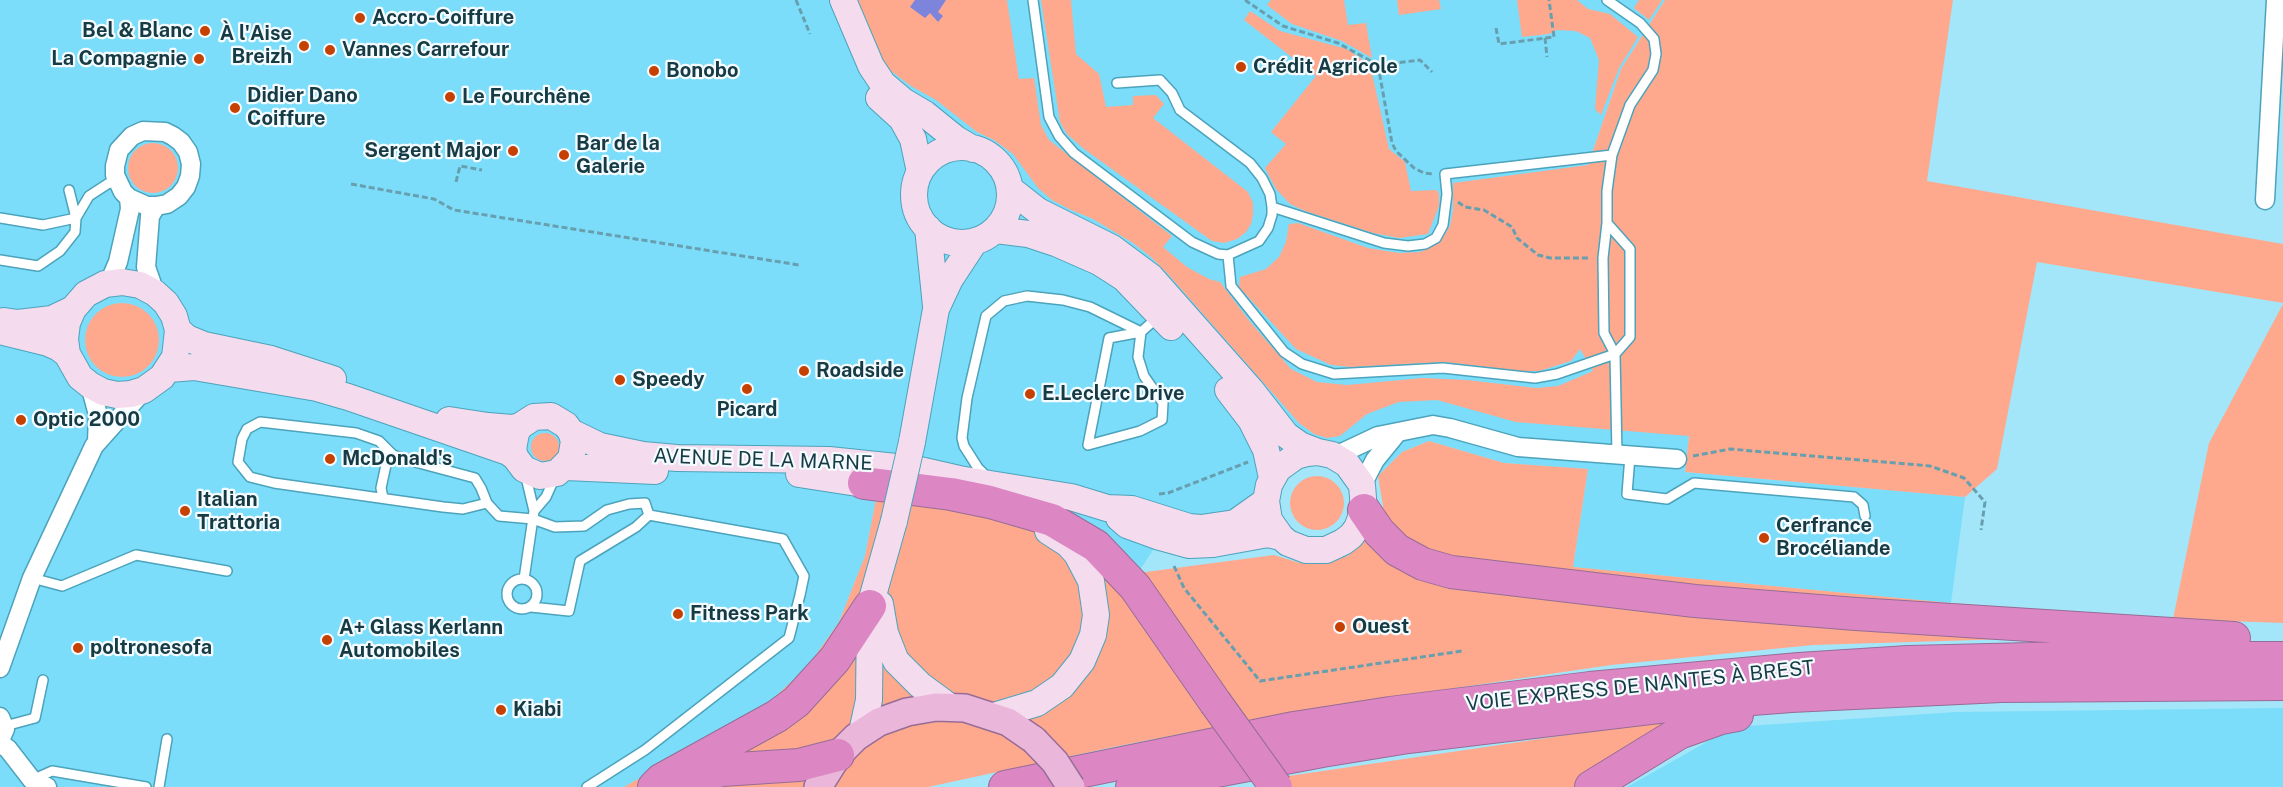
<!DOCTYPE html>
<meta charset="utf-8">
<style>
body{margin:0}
canvas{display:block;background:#a3e6fa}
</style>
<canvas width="2283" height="787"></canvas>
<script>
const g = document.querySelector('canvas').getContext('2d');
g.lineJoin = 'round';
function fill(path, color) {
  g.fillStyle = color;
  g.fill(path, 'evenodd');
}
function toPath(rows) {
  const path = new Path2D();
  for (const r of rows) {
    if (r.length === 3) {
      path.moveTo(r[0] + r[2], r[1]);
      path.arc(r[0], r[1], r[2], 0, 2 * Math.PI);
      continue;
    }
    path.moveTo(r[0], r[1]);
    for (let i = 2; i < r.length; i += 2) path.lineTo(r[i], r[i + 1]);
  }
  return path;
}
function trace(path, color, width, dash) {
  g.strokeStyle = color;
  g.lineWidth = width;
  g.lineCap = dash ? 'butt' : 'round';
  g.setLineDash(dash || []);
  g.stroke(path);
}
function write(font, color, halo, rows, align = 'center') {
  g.font = font + ' "Public Sans",sans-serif';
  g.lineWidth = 4.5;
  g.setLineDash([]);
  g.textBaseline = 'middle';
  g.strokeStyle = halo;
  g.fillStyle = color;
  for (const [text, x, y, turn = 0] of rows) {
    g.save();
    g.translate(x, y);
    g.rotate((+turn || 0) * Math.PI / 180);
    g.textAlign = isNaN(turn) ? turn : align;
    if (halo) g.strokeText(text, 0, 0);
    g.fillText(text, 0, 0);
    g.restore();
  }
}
fill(toPath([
 [0,0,1665,0,1621,69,1588,165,1580,349,1592,367,1602,399,1689,436,1685,472,1965,497,1951,603,1573,567,1588,469,1504,463,1429,441,1402,452,1378,476,1334,445,1260,472,1256,497,1235,514,1172,521,1138,573,951,510,876,500,865,556,839,622,808,666,761,710,624,787,0,787],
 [2283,708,2283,787,1627,787,1733,727,1955,712]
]), '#7bddfa');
fill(toPath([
 [853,0,1007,0,1019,79,1034,78,1041,125,1049,140,1172,236,1163,247,1187,267,1209,279,1220,282,1251,323,1291,369,1317,382,1347,385,1423,378,1467,380,1536,388,1558,386,1593,371,1580,349,1571,361,1539,371,1521,371,1444,362,1351,367,1331,365,1296,349,1239,287,1240,277,1266,269,1279,257,1286,242,1289,224,1298,223,1368,248,1399,253,1420,252,1440,242,1450,226,1453,210,1453,183,1588,165,1621,69,1665,0,1953,0,1927,181,2283,244,2283,303,2037,262,1997,469,1965,497,1685,472,1689,436,1516,422,1437,400,1399,402,1367,414,1340,436,1327,438,1314,434,1299,423,1167,273,1151,257,1133,243,1093,219,1071,210,1052,200,1038,188,1013,154,994,140,977,132,936,100,911,86,891,71,879,55],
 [1041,0,1071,0,1076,54,1099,74,1106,107,1133,105,1133,96,1156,95,1164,104,1153,118,1248,192,1253,203,1253,215,1251,224,1246,232,1237,239,1224,243,1212,241,1084,149,1067,134,1060,122],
 [1271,0,1344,0,1348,25,1366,23,1372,58,1342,41,1292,24,1267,5],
 [1397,0,1439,0,1441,9,1399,15],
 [1517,0,1577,0,1588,9,1610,14,1638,37,1619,68,1601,115,1595,109,1599,60,1590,38,1576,31,1557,30,1549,34,1522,37],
 [1639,0,1662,0,1649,20,1634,8],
 [1250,11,1280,31,1347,49,1363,60,1371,69,1389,149,1405,162,1411,191,1437,190,1439,194,1439,206,1428,234,1399,238,1373,233,1305,211,1290,204,1276,189,1265,168,1286,144,1271,132,1316,76,1244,20],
 [153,168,25],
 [122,340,37],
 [2283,304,2283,623,2173,619,2209,443],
 [545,447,14],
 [1429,441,1504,463,1588,469,1573,567,1951,603,2120,615,2044,638,1813,645,1611,665,1293,712,1113,747,928,787,624,787,761,710,808,666,839,622,865,556,876,499,951,510,972,492,1138,573,1274,555,1300,563,1348,556,1384,512,1378,476,1402,452],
 [1317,503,27],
 [1678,721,1576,787,1290,787,1282,777,1621,727]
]), '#fea98e');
fill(toPath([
 [915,0,946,0,938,12,943,16,938,22,930,13,925,18,910,7]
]), '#7d84dc');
const lane = toPath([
 [1033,0,1049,117,1059,136,1074,153,1192,242,1218,254,1228,255,1259,241,1268,228,1272,215,1272,207,1270,194,1262,178,1250,163,1180,110,1172,93,1160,80,1117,83],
 [1607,0,1640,23,1654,39,1656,54,1653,70,1630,105,1612,155],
 [1272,207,1384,243,1408,246,1425,244,1436,238,1443,225,1447,194,1445,174,1612,155,1607,191,1607,223],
 [0,218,43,225,76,218,69,190],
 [1228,255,1231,286,1284,352,1302,364,1334,374,1443,368,1535,378,1557,374,1615,354,1630,337,1630,249,1607,223,1603,258,1604,333,1615,354,1617,455],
 [0,260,38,266,60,251,75,232,76,218,89,196,109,183,118,184],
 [1141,332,1109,338,1088,445,1140,431,1162,420,1163,403,1144,376,1138,357,1141,332,1159,316],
 [1630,456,1627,494,1667,499,1694,483,1854,497,1863,505,1865,516],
 [987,477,978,468,964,446,962,438,967,398,986,316,1004,301,1027,296,1063,300,1090,307,1141,332],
 [383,498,381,488,386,465,393,455],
 [487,503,463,509,443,507,274,483,250,477,238,462,242,439,247,429,260,422,356,433,379,441,393,455,404,459,475,478,481,488,487,503,499,516,533,519,555,527,584,526,607,510,629,504,645,503,649,515,636,527,580,561,569,611,531,607],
 [534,511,546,497,555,477],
 [32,578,62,586,136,555,227,571],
 [522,594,15],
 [524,579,534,511,525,473],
 [5,726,35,718,43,680],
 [34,779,52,771,146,787],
 [159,787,167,739],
 [587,787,645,750,789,638,800,595,804,576,783,539,649,515]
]);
const street = toPath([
 [2265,200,2276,0],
 [105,284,112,276,118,262,130,209,129,198,123,192,115,175,115,166,119,150,132,136,143,131,165,132,173,136,181,142,188,152,191,164,190,176,186,187,179,196,167,204,156,206,147,206,129,198],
 [155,293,146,267,150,216,156,206],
 [90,385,98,415,97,442],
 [1332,455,1344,452,1378,436,1433,425,1450,428,1518,447,1677,459],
 [1362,485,1375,460,1397,433],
 [0,668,32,578,94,446,144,390],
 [0,717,5,729,0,740],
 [0,743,8,749,32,780,47,787]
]);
const secondary = toPath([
 [843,0,871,66,883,84,903,101,925,114,956,139,973,149],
 [879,98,902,119,913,139,920,172],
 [962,195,48],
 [1010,189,1038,211,1112,248,1151,277,1251,390,1286,435,1300,445,1318,452],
 [928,228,936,306],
 [996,230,1028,234,1058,244,1099,262,1124,278,1171,327],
 [4,321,18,323,52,319,73,309],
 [178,330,187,338,204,345,271,359,333,379],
 [0,331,48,343,59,348,67,354,80,377,90,385,103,392,117,395,131,394,144,390,162,377,175,357,178,330,174,316,166,303,155,293,140,285,122,282,105,284,86,294,73,309,67,323,65,339,67,354],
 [169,369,194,367,317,388,348,397,508,452,515,457,524,469,540,476,557,473,571,459,574,441,571,432,566,425,551,416,534,417,520,426,516,433,513,449,515,457],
 [1228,390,1251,420,1266,450,1272,478],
 [449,420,488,426,512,428,520,426],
 [571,432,600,446,643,455,677,458,829,460,915,469,959,479,1071,497,1107,508,1132,509,1189,527,1201,528,1235,523,1266,501],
 [912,442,936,309,950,279,975,241],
 [566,467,655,471],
 [799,474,883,487],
 [1119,518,1127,525,1160,537,1189,545,1213,544,1268,534,1281,537,1288,543,1306,550,1326,550,1343,542,1351,536,1357,528,1364,510,1362,485,1347,464,1332,455,1318,452,1307,453,1296,456,1278,469,1269,485,1266,501,1269,520,1281,537],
 [880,604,885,633,896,661,920,685,950,707],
 [994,716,1037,703,1062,686,1082,661,1093,635,1096,615,1091,581,1077,554,1068,544,1048,531],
 [862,732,869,700,870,606,894,521]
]);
const primary = toPath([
 [818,787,838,755,856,737,879,722,907,712,936,707,965,708,1008,722,1034,740]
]);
const highway = toPath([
 [864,483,951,494,990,502,1052,520,1096,546,1135,587,1215,702],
 [1364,510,1379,532,1397,550,1423,564,1451,572,1695,601,1856,614,2234,638],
 [686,780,722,770,799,765,838,755],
 [654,787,661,780,777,716,796,702,835,659,870,606],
 [1005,787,1294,728,1390,713,1590,688,1799,669,1908,662,2072,658,2283,658],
 [1132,787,1322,751,1408,737,1675,705,1791,696,2001,686,2283,684],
 [1591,787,1679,733,1721,718,1737,715]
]);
trace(lane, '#4ca3bb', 12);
trace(street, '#4ca3bb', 21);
trace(secondary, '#4ca3bb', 28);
trace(primary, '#976c97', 30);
trace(highway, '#976c97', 34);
trace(toPath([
 [796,0,810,34],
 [1245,0,1283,26,1338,43,1378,65,1420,60,1432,72],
 [1496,28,1499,44,1554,37,1549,0],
 [1545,38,1547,57],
 [1378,65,1392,143,1396,151,1414,168,1424,173,1433,174],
 [456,182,460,166,482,170],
 [351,184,434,199,454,210,799,265],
 [1458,202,1465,207,1484,210,1512,227,1517,238,1538,255,1550,258,1590,258],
 [1693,456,1730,449,1930,466,1964,478,1985,502,1981,530],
 [1159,494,1168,493,1248,462],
 [1174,566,1184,588,1260,681,1462,651]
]), '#689faf', 3, [6, 3]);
trace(lane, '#fff', 9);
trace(street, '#fff', 18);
trace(secondary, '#f4dbed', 26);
trace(primary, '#eab7db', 27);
trace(highway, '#dc87c3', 32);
const secondaryBridge = toPath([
 [894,521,912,442]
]);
const primaryBridge = toPath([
 [1034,740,1055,762,1071,787]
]);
const highwayBridge = toPath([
 [1215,702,1276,787]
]);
trace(secondaryBridge, '#4ca3bb', 28, []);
trace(primaryBridge, '#976c97', 30, []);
trace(highwayBridge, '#976c97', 34, []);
trace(secondaryBridge, '#f4dbed', 26);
trace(primaryBridge, '#eab7db', 27);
trace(highwayBridge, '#dc87c3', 32);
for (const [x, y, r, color] of [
 [360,18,6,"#c64001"],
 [205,31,6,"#c64001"],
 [304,46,6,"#c64001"],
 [330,50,6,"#c64001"],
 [199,59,6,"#c64001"],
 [1241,67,6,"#c64001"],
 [654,71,6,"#c64001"],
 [450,97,6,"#c64001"],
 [235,108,6,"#c64001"],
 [513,151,6,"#c64001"],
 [564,155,6,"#c64001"],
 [804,371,6,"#c64001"],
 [620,380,6,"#c64001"],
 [747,389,6,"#c64001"],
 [1030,394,6,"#c64001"],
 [21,420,6,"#c64001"],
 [330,459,6,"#c64001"],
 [185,511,6,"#c64001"],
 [1764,538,6,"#c64001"],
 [678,614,6,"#c64001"],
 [1340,627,6,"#c64001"],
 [327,640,6,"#c64001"],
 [78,648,6,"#c64001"],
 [501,710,6,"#c64001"]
]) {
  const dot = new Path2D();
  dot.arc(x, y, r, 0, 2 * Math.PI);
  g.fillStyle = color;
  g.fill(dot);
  trace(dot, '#f4fcff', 2);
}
write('bold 20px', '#163b45', '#f4fcff', [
 ["Accro-Coiffure",372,18],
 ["Bel & Blanc",193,31,"right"],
 ["À l'Aise",292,34,"right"],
 ["Breizh",292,57,"right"],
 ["Vannes Carrefour",342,50],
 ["La Compagnie",187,59,"right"],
 ["Crédit Agricole",1253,67],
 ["Bonobo",666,71],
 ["Didier Dano",247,96],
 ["Coiffure",247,119],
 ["Le Fourchêne",462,97],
 ["Bar de la",576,144],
 ["Galerie",576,167],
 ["Sergent Major",501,151,"right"],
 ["Roadside",816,371],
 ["Speedy",632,380],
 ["E.Leclerc Drive",1042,394],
 ["Picard",747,410,"center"],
 ["Optic 2000",33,420],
 ["McDonald's",342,459],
 ["Italian",197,500],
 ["Trattoria",197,523],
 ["Cerfrance",1776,526],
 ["Brocéliande",1776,549],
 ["Fitness Park",690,614],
 ["Ouest",1352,627],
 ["A+ Glass Kerlann",339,628],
 ["Automobiles",339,651],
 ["poltronesofa",90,648],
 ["Kiabi",513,710]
], 'left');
write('20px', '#163b45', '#f4fcff', [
 ["AVENUE DE LA MARNE",763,460,2],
 ["VOIE EXPRESS DE NANTES À BREST",1640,686,-6]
]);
</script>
